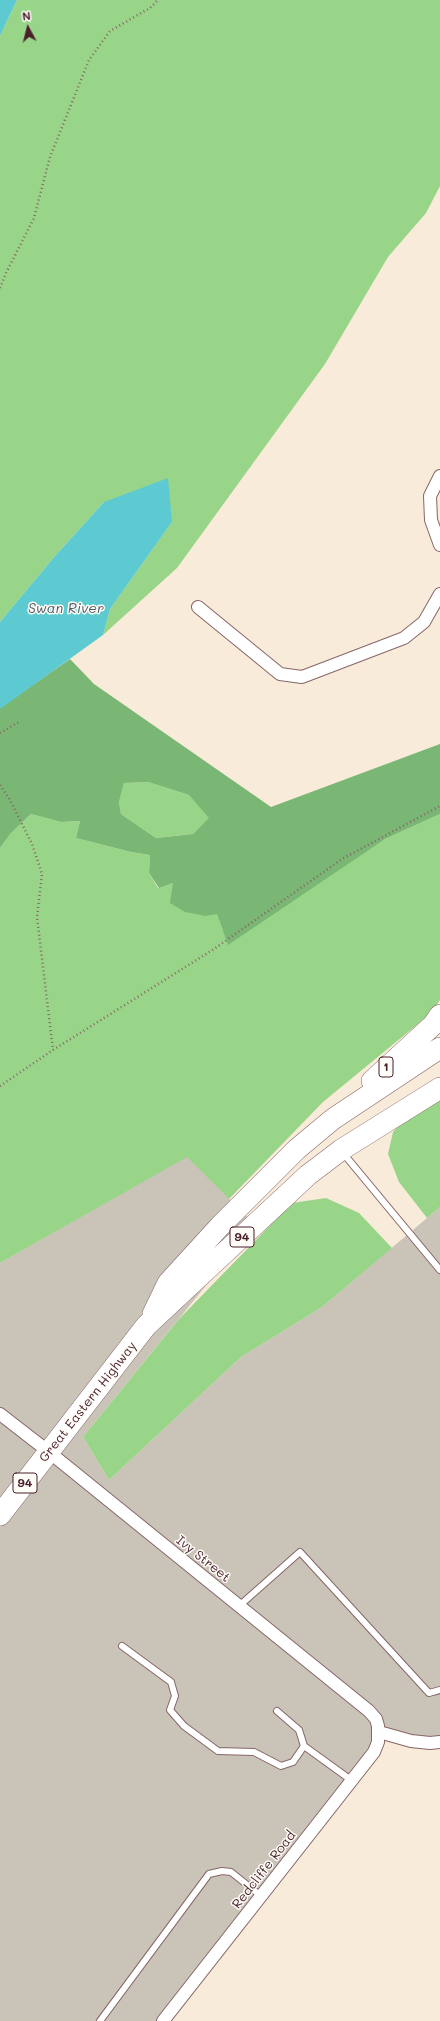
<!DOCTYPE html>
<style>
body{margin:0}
#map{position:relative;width:440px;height:2021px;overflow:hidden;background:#f8ebd9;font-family:Mali,sans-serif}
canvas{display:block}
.north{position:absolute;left:8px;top:8px;width:40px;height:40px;-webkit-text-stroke:3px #fdfcf7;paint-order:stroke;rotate:353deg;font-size:11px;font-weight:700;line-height:16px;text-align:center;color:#4a1f2b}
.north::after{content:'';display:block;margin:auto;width:14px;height:18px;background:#4a1f2b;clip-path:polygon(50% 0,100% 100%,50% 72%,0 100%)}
</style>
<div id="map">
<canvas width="440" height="2021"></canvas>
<div class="north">N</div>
</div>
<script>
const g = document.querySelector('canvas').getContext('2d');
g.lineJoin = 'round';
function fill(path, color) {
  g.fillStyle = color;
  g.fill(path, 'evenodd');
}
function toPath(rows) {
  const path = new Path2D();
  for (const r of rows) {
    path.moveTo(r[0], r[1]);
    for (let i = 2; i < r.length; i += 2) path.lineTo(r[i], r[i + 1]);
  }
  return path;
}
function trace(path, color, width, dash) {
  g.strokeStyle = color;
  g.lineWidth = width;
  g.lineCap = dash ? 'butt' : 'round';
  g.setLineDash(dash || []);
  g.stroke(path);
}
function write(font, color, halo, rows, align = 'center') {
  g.font = font + ' Mali,sans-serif';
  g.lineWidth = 3;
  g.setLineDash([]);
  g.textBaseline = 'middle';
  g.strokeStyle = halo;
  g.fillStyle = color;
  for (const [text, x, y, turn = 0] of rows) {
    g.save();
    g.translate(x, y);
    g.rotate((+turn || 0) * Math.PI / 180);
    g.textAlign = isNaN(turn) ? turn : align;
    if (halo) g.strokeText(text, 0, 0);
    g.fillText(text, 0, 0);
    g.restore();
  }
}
fill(toPath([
 [187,1156,255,1225,83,1437,109,1480,241,1357,322,1307,440,1207,440,1742,379,1732,378,1742,163,2021,0,2021,0,1263]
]), '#cac3b8');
fill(toPath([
 [17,0,440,0,440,186,426,213,388,257,325,364,177,568,103,635,110,609,172,522,104,502,55,556,0,622,0,36],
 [148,782,189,795,211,817,193,834,156,838,121,814,119,802,124,783],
 [31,814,61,822,80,821,76,838,131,852,150,855,149,873,158,888,173,883,206,916,217,913,223,931,385,839,440,814,440,1000,430,1014,323,1102,229,1199,187,1157,0,1263,0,848,11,833],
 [440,1099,440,1207,427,1218,399,1182,388,1154,393,1132,405,1119],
 [326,1198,359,1213,392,1248,322,1307,241,1357,109,1480,83,1437,179,1319,292,1203]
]), '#99d588');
fill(toPath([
 [70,659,94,684,271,807,440,744,440,814,385,839,228,945,217,914,206,916,185,912,170,903,173,883,159,888,149,873,150,855,131,852,76,838,80,821,61,822,31,814,11,833,0,848,0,708],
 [148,782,189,795,209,818,193,834,156,838,121,814,119,802,124,783]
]), '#7ab674');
fill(toPath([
 [0,0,17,0,0,36],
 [168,478,172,522,110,609,103,635,0,709,0,622,55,556,104,502]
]), '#5ccad0');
const service = toPath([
 [343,1153,440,1270],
 [239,1606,300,1552,429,1693,440,1690],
 [122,1646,171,1682,175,1696,170,1710,184,1726,218,1751,254,1752,281,1766,293,1762,304,1746],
 [277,1711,299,1730,304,1746,351,1780],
 [100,2021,209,1874,222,1871,231,1872,261,1896]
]);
const minor = toPath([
 [440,476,430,496,431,520,440,545],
 [198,607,280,674,302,677,404,638,424,622,440,594],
 [0,1414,49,1452,369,1711,376,1719,378,1726,378,1742,374,1752,163,2021],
 [379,1732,411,1741,430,1743,440,1742]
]);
const trunk = toPath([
 [372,1081,433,1025,440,1015],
 [153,1314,168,1283,220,1226,297,1149,333,1119,440,1048],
 [0,1515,146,1326,308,1175,341,1150,440,1088]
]);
trace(service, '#876668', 8);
trace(minor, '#876668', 14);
trace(trunk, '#876668', 22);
trace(toPath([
 [0,288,6,273,34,218,50,157,89,60,110,31,150,8,158,0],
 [0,733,19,722],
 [0,785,10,800,32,844,42,874,37,917,53,1050],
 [0,1086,53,1050,214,949,342,859,440,806]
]), '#876668', 2.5, [1, 3]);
trace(service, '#fff', 6);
trace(minor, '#fff', 12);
trace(trunk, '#fff', 21);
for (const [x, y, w] of [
 [386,1067,14],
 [242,1237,24],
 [25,1483,24]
]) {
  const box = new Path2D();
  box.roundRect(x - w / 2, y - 10, w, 20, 3);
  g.fillStyle = '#fdfcf7';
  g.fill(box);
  trace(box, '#4a1f2b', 1);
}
write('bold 12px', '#4a1f2b', null, [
 ["1",386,1067],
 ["94",242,1237],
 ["94",25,1483]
]);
write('13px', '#4a1f2b', '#fdfcf7', [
 ["Great Eastern Highway",88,1402,-52],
 ["Ivy Street",203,1559,39],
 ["Redcliffe Road",264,1870,-52]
]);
write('italic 14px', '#505b65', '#fdfcf7', [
 ["Swan River",66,609]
]);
</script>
